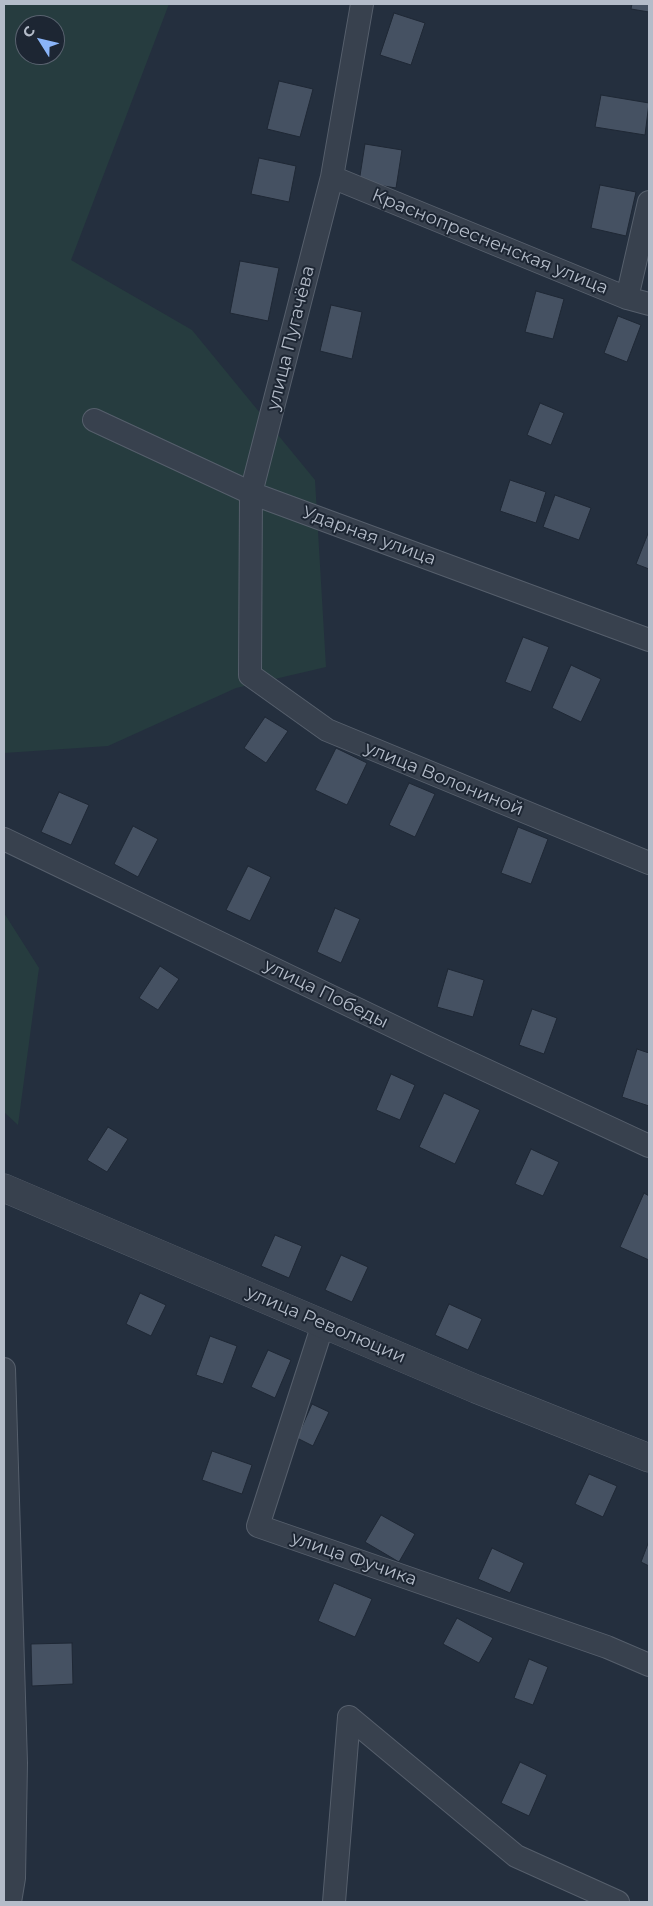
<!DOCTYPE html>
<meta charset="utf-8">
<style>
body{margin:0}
#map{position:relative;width:653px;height:1906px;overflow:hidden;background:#242f3e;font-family:Montserrat,sans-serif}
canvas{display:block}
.frame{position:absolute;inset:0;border:5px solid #b4bcc9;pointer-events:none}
.north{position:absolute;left:15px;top:15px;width:50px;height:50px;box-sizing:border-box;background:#1d2633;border:1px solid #59626f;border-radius:50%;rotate:306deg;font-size:14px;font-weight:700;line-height:20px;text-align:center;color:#b4bcc9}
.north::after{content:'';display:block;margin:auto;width:18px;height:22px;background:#8ab4f8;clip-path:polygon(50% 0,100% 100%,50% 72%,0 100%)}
</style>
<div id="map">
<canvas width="653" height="1906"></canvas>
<div class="frame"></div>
<div class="north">С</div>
</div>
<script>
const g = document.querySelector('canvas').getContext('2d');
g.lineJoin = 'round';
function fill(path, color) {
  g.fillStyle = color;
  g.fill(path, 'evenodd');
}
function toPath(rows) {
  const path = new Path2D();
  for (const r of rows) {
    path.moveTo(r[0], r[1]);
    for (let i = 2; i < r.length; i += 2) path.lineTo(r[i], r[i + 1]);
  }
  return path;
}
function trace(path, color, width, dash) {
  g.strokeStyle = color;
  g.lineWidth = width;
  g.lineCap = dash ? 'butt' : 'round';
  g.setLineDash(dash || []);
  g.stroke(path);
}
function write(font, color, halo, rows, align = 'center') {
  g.font = font + ' Montserrat,sans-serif';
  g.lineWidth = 4;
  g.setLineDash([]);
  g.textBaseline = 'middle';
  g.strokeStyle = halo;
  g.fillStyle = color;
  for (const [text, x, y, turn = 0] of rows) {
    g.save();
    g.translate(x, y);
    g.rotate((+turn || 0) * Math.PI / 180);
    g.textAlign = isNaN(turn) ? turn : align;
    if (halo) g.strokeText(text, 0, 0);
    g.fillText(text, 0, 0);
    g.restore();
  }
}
fill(toPath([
 [4,4,169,4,71,260,192,330,315,480,326,667,236,688,108,746,4,753],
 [25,25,55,25,55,55,25,55],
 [4,913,39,968,18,1125,4,1112]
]), '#263c3f');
const building = toPath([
 [632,4,649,4,649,12,631,9,632,4],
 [394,13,425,23,411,65,380,55,394,13],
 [279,81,313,89,300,137,267,129,279,81],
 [601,95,649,103,645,135,595,127,601,95],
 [365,144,402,150,396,188,359,182,365,144],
 [259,158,296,166,289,202,251,194,259,158],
 [600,185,636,192,626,236,591,228,600,185],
 [240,261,279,268,268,321,230,313,240,261],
 [536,291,564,299,553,339,525,332,536,291],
 [331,305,362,312,352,359,320,351,331,305],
 [618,316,641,325,627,362,604,353,618,316],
 [540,403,564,413,551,445,527,435,540,403],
 [510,480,546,492,536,523,500,511,510,480],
 [555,495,591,508,579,540,543,527,555,495],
 [649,531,649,569,636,564,649,531],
 [523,637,549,647,531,692,505,682,523,637],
 [571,665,601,679,581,722,552,708,571,665],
 [265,717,288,731,266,763,244,748,265,717],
 [336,748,367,763,347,805,315,790,336,748],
 [409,783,435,794,415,837,389,825,409,783],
 [59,792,89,805,71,845,41,832,59,792],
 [133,826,158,839,138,877,114,864,133,826],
 [518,827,548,839,531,884,501,873,518,827],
 [248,866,271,877,250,921,226,910,248,866],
 [335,908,360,919,341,963,317,952,335,908],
 [160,966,179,979,158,1010,139,998,160,966],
 [448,969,484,980,473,1017,437,1007,448,969],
 [532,1009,557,1018,544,1054,519,1045,532,1009],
 [637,1049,649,1053,649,1106,622,1097,637,1049],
 [391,1074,415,1085,400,1120,376,1110,391,1074],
 [444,1093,480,1110,455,1164,419,1147,444,1093],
 [108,1127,128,1139,107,1172,87,1160,108,1127],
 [531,1149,559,1162,543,1196,515,1184,531,1149],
 [644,1193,649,1196,649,1260,620,1247,644,1193],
 [275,1235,302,1246,289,1278,261,1266,275,1235],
 [341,1255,368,1267,352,1302,325,1290,341,1255],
 [140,1293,166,1305,151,1336,126,1324,140,1293],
 [449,1304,482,1319,468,1350,435,1335,449,1304],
 [210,1336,237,1346,223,1384,196,1375,210,1336],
 [268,1350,291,1360,275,1398,251,1387,268,1350],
 [312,1404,329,1412,313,1446,297,1438,312,1404],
 [212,1451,252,1465,242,1494,202,1480,212,1451],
 [589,1474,617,1486,603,1517,575,1504,589,1474],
 [381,1515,415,1534,399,1562,365,1542,381,1515],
 [649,1541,649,1566,641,1562,649,1541],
 [492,1548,524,1563,510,1593,478,1579,492,1548],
 [334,1583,372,1599,355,1637,318,1621,334,1583],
 [457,1618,493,1638,479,1663,443,1644,457,1618],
 [72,1643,73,1684,32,1686,31,1644,72,1643],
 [529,1659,548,1667,533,1705,514,1698,529,1659],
 [520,1762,547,1775,529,1816,501,1803,520,1762]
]);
fill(building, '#455162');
trace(building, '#1f2835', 1);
const minor = toPath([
 [362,4,332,177,251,493,250,675,327,730,649,863],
 [332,177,627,298,649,304],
 [627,298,649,202],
 [94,420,251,493,649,640],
 [4,839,434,1046,649,1146],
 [323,1324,258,1526,607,1647,649,1665],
 [4,1369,16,1763,14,1878,10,1902],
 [349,1717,516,1856,618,1902],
 [334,1902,349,1717]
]);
const tertiary = toPath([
 [4,1188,476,1389,649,1458]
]);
trace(minor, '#565f6c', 24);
trace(tertiary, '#565f6c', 29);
trace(minor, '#38414e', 22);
trace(tertiary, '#38414e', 28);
write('18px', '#b4bcc9', '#1d2633', [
 ["Краснопресненская улица",490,242,22],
 ["улица Пугачёва",291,338,-76],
 ["Ударная улица",369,536,20],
 ["улица Волониной",444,779,22],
 ["улица Победы",326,994,26],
 ["улица Революции",326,1325,23],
 ["улица Фучика",354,1559,19]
]);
</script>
